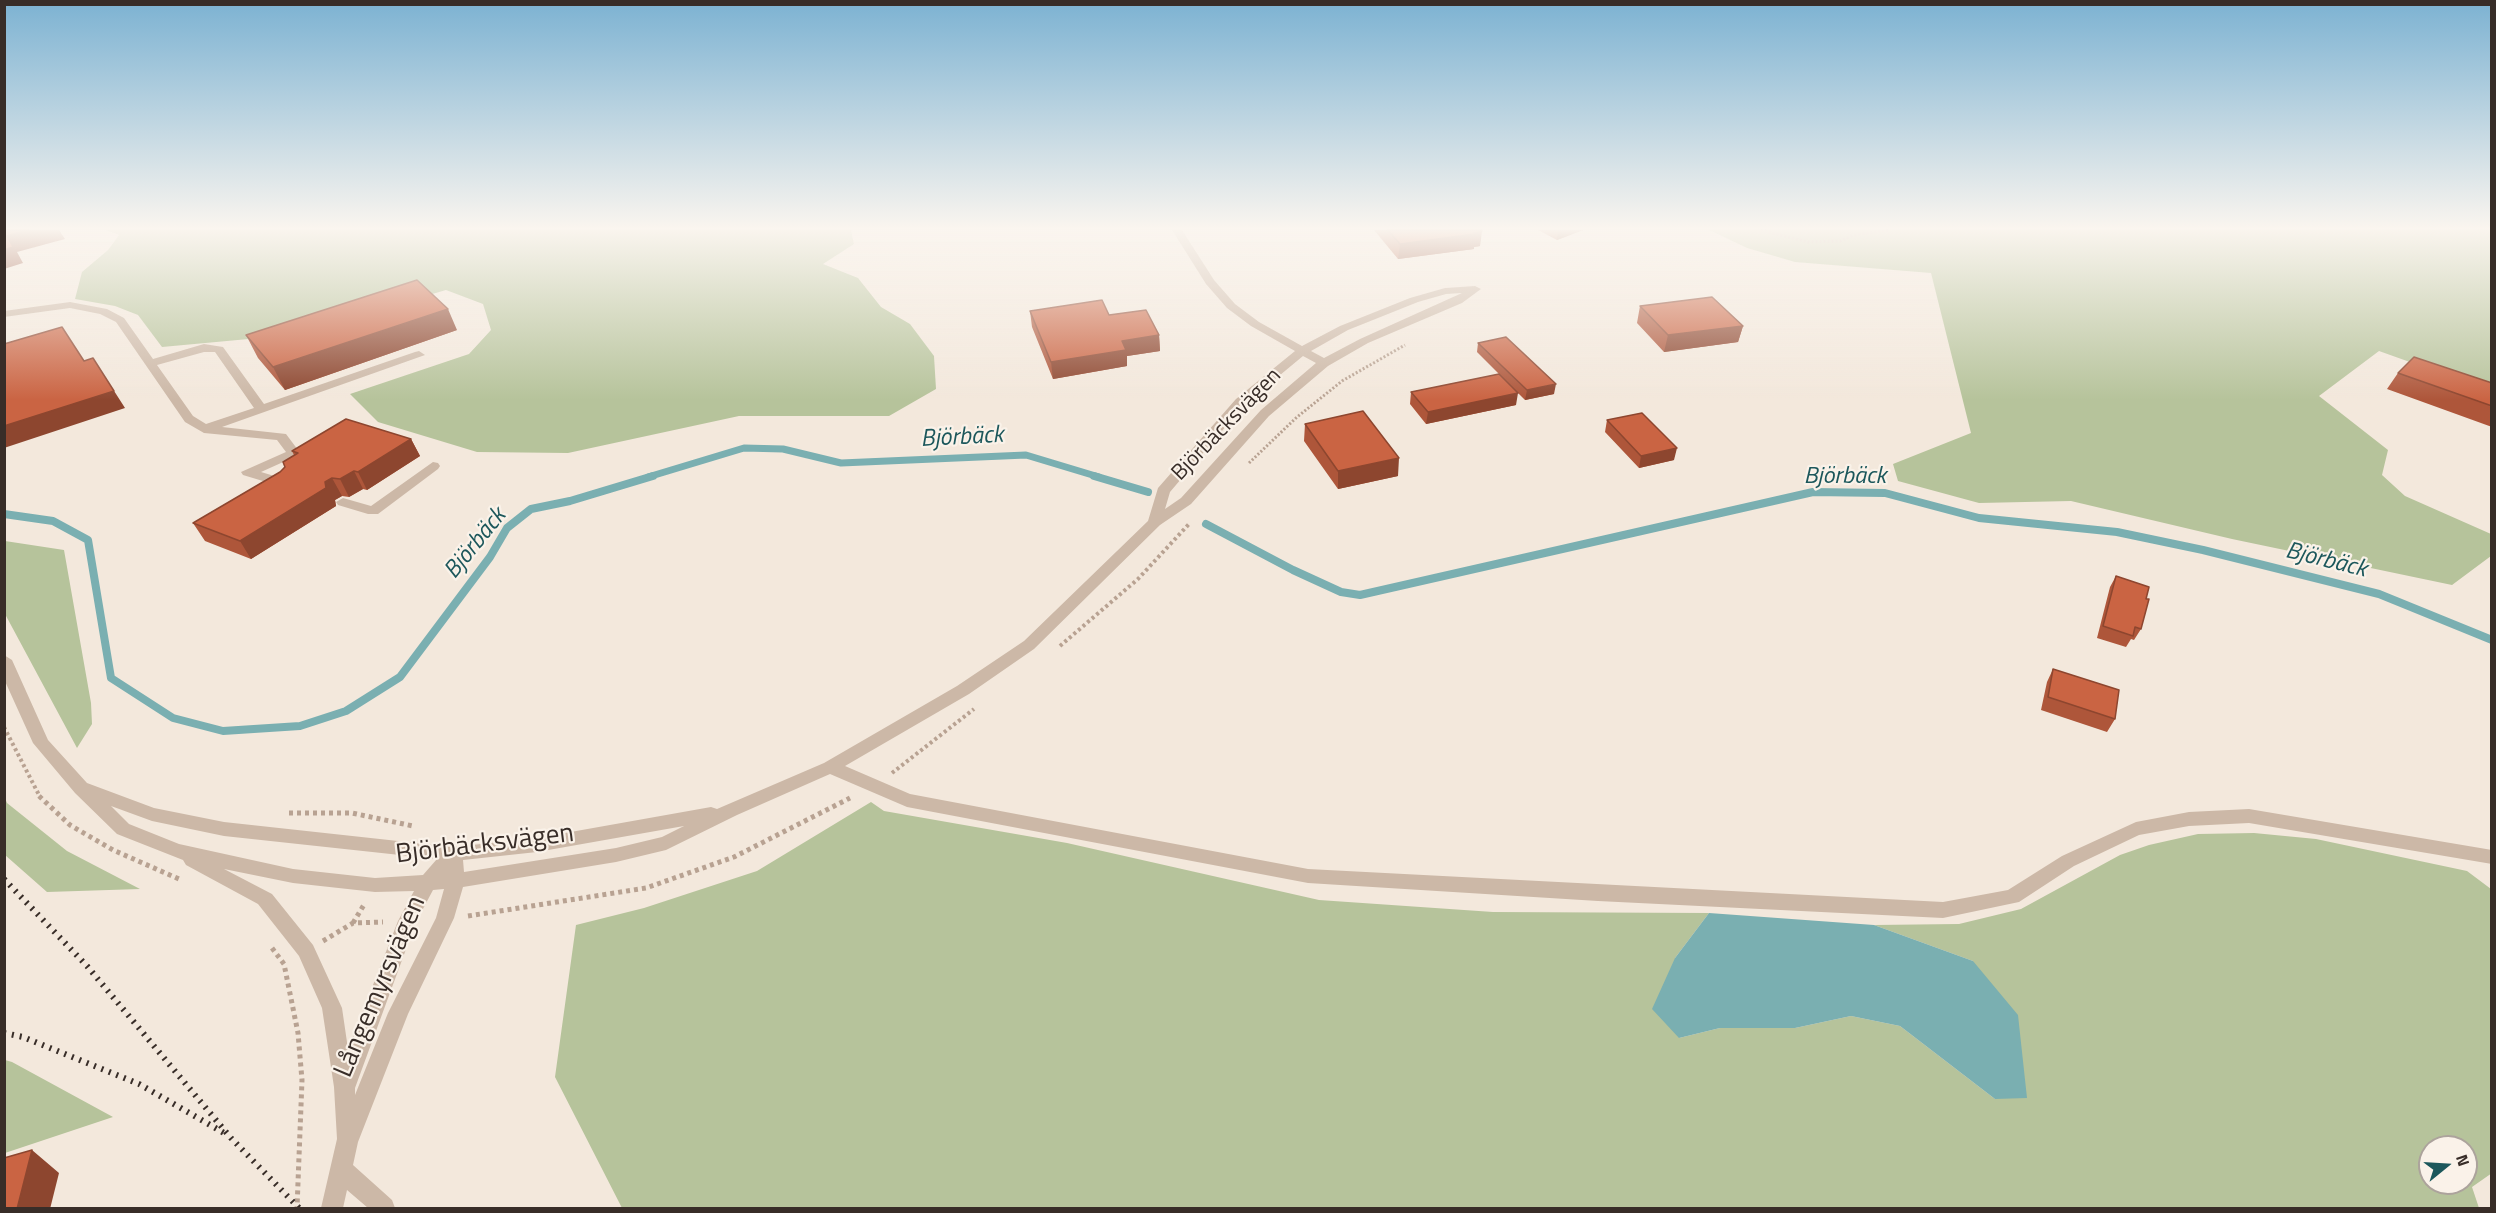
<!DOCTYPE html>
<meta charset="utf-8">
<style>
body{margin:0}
#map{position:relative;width:2496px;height:1213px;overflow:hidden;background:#f3e8dc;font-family:"Titillium Web",sans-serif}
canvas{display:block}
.frame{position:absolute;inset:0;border:6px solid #382d28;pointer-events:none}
.north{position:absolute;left:2418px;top:1135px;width:60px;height:60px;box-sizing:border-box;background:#faf2e9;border:2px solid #aca39c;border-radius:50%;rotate:72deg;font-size:16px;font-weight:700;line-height:24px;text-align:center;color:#382d28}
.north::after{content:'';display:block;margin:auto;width:21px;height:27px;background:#1c575b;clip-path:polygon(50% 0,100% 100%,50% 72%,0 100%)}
</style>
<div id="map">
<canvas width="2496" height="1213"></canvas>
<div class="frame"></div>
<div class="north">N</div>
</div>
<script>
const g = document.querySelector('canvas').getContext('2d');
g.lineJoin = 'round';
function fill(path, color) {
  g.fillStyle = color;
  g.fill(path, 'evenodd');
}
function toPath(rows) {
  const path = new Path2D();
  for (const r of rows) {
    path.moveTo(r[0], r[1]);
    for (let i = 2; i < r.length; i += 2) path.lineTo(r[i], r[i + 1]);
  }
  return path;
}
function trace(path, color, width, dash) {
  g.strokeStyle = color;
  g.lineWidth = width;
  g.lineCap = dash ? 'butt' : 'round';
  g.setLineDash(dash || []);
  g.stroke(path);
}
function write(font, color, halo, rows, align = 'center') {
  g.font = font + ' "Titillium Web",sans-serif';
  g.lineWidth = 4.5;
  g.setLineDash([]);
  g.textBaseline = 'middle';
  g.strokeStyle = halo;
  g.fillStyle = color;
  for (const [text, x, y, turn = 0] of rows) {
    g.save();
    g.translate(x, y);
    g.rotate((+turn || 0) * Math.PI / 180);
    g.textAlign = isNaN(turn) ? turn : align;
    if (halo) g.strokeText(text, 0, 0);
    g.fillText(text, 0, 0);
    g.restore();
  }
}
fill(toPath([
 [106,230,851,230,854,244,823,264,858,278,881,307,910,324,934,356,936,389,889,416,739,416,568,453,477,452,378,422,350,394,469,354,491,330,483,304,446,290,292,335,162,347,138,315,115,306,75,299,82,272,108,250,119,235],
 [1709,230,2491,230,2491,391,2379,351,2319,396,2388,450,2382,475,2405,496,2491,534,2491,556,2452,585,2232,539,2071,501,1979,503,1898,481,1893,464,1971,433,1931,273,1795,262,1747,248],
 [5,541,64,550,91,703,92,724,77,748,5,614],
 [4,796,7,803,67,851,140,889,47,892,5,855],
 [871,802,884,811,1067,843,1319,900,1493,912,1709,913,1675,958,1679,1038,1720,1028,1795,1028,1851,1016,1900,1026,1995,1099,1973,961,1874,925,1959,924,2021,909,2120,855,2149,845,2198,834,2254,833,2316,839,2467,871,2491,889,2492,1173,2472,1187,2479,1208,622,1208,555,1077,576,925,644,908,757,871],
 [2430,1147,2466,1147,2466,1183,2430,1183],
 [5,1060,12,1062,113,1117,5,1153]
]), '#b6c39b');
fill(toPath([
 [1709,913,1874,925,1973,961,2018,1015,2027,1098,1995,1099,1900,1026,1851,1016,1795,1028,1720,1028,1679,1038,1652,1009,1675,958]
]), '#7aafb1');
trace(toPath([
 [648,477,744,448,783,449,841,463,1026,455,1099,477]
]), '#7aafb1', 7);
trace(toPath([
 [1094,476,1148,492],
 [4,514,53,521,88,540,111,678,173,718,223,731,300,726,346,711,400,677,490,557,507,528,531,509,570,501,653,476],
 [1206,524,1293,570,1341,592,1360,595,1813,492,1885,493,1979,518,2117,532,2203,550,2379,594,2492,640]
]), '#7aafb1', 8);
trace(toPath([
 [1761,230,1808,242,1840,241,1854,235,1889,230],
 [1249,463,1297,417,1342,381,1405,345]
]), '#b8a292', 3, [2, 2]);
trace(toPath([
 [1060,646,1138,579,1189,524],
 [4,727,40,797],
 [892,773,974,709]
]), '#b8a292', 4, [3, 3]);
trace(toPath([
 [39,796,70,825,113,850,179,879],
 [289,813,352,813,413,826,412,828],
 [468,916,646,888,734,857,850,798],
 [353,923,365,903],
 [323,941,353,923,383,922],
 [272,948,284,964,298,1033,302,1080,297,1208]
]), '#b8a292', 5, [4, 4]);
fill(toPath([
 [1172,230,1182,230,1214,280,1235,304,1259,322,1302,346,1340,326,1410,298,1445,288,1475,286,1481,289,1462,303,1368,343,1328,366,1269,416,1191,504,1160,525,1034,649,969,694,845,766,910,794,1308,869,1943,902,2008,890,2062,856,2136,822,2189,812,2249,809,2492,850,2492,864,2249,823,2189,826,2139,835,2074,866,2019,902,1943,918,1598,901,1308,883,907,807,830,774,737,815,666,850,616,862,463,887,454,918,408,1014,358,1142,353,1165,392,1200,395,1208,368,1208,347,1190,343,1208,321,1208,337,1139,334,1087,322,1008,299,956,258,904,186,865,183,860,117,834,75,793,33,743,4,679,4,655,12,660,48,740,87,783,154,808,224,822,453,847,537,838,711,807,717,809,824,763,957,686,1024,641,1148,521,1158,488,1236,399,1295,351,1251,326,1227,308,1206,284,1172,230],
 [1462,293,1360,339,1324,358,1311,351,1348,330,1418,302,1446,294,1462,293],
 [1303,356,1316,363,1261,410,1181,498,1165,509,1170,492,1244,405,1303,356],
 [111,806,152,821,224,836,437,859,423,875,375,878,293,869,179,844,129,824,111,806],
 [684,826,662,837,616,848,464,872,463,860,537,852,684,826],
 [224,869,293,883,375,892,414,891,398,921,348,1049,342,1008,313,945,272,894,224,869],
 [444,889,436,918,388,1013,355,1095,355,1088,416,922,433,890,444,889],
 [70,302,107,309,124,318,153,359,204,344,223,347,264,404,415,352,419,351,425,355,222,427,286,434,301,454,261,472,291,481,293,484,286,488,243,475,241,472,286,452,277,440,204,433,185,422,116,322,100,314,70,308,4,317,4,311,70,302],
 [204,352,215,352,254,408,206,424,193,416,157,365,204,352],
 [433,462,438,463,440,466,438,469,378,514,368,514,338,505,336,502,343,498,371,506,433,462]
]), '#ccb8a7');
trace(toPath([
 [4,879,87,966,231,1138,299,1208],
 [4,1033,23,1037,139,1084,224,1133]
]), '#382d28', 6, [2, 6]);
fill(toPath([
 [1374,230,1481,230,1480,246,1474,247,1474,249,1398,259],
 [1538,230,1583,230,1557,240],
 [1640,306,1743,326,1738,342,1664,352,1637,323],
 [1030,311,1109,315,1159,335,1160,351,1127,356,1127,366,1053,379,1032,327],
 [457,330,285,390,258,358,246,335],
 [1478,343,1554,394,1525,400,1508,383,1516,405,1426,424,1410,404,1411,392,1499,374,1477,352],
 [2398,373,2492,383,2492,427,2387,389],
 [1607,420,1674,460,1639,468,1605,432],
 [1305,424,1398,476,1338,489,1304,441],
 [411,439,420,456,367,490,363,489,349,497,342,496,335,500,336,506,251,559,205,541,193,523,280,472,294,455,292,451],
 [2116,576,2141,629,2134,640,2131,639,2126,647,2097,638,2110,587],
 [2053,669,2115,719,2107,732,2041,710,2047,682]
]), '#ae563a');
fill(toPath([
 [28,230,59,230,65,239,17,252,23,263,4,269,4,250,7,236],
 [1558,230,1583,230,1557,240],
 [1482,231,1480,246,1474,247,1474,249,1398,259,1400,244],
 [448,309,457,330,285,390,273,367],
 [1743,326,1738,342,1664,352,1668,335],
 [1159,335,1160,351,1127,356,1127,366,1053,379,1051,362,1122,341],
 [93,358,125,408,4,448,4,426],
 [1556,384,1554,394,1525,400,1527,390],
 [1518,393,1516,405,1426,424,1428,412],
 [411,439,420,456,367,490,358,472],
 [1677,448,1674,460,1639,468,1641,456],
 [1399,458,1398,476,1338,489,1338,471],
 [354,471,363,489,349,497,340,479],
 [332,478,342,496,335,500,336,506,251,559,240,541],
 [32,1150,59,1173,50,1209,17,1209]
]), '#8d462f');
const building = toPath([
 [4,230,28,230,7,236,13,247,4,250,4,230],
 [1388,230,1481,230,1482,231,1474,233,1475,234,1400,244,1388,230],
 [417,280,448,309,273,367,246,335,417,280],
 [1712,297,1743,326,1668,335,1640,306,1712,297],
 [1102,300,1109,315,1146,310,1159,335,1122,341,1126,350,1051,362,1030,311,1102,300],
 [62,327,84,361,93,358,114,391,4,426,4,344,62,327],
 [1506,337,1556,384,1527,390,1478,343,1506,337],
 [2414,357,2492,383,2492,406,2398,373,2414,357],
 [1499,374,1518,393,1428,412,1411,392,1499,374],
 [1363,411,1399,458,1338,471,1305,424,1363,411],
 [1642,413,1677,448,1641,456,1607,420,1642,413],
 [346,419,411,439,358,472,354,471,340,479,332,478,325,482,326,488,240,541,193,523,280,472,285,467,283,462,298,453,292,451,346,419],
 [2116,576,2149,587,2146,599,2149,599,2141,629,2135,627,2133,636,2103,626,2116,576],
 [2053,669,2119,690,2115,719,2048,697,2053,669],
 [32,1150,17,1209,4,1209,4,1158,32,1150]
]);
fill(building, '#ca6443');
trace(building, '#8d462f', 1.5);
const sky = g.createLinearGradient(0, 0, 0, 400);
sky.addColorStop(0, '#7cb2d2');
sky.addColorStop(0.57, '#faf5ef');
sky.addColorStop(1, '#faf5ef00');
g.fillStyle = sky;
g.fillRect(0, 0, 2496, 400);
write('22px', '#382d28', '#faf2e9', [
 ["Björbäcksvägen",1227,425,-46]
]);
write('italic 24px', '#1c575b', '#faf2e9', [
 ["Björbäck",962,438,-3],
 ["Björbäck",1845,477],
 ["Björbäck",476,544,-51],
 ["Björbäck",2326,561,14]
]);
write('27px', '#382d28', '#faf2e9', [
 ["Björbäcksvägen",485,845,-7],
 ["Långemyrsvägen",381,987,-67]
]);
</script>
